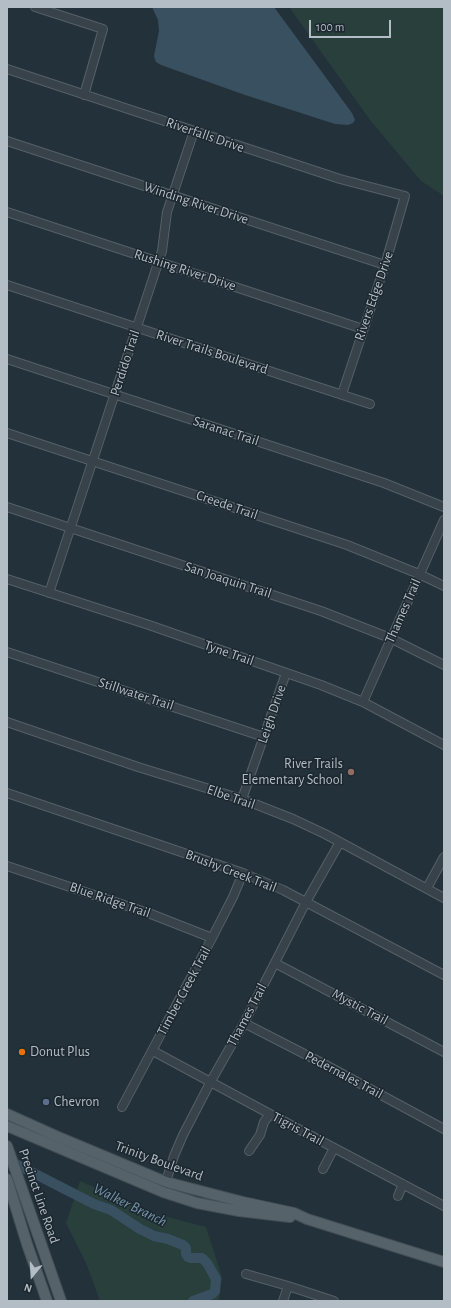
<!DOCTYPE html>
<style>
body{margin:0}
#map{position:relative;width:451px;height:1308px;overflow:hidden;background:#23313a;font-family:"Alegreya Sans",sans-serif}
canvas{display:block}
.frame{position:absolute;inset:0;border:8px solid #b2bdc6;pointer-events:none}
.north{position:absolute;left:12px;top:1256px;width:40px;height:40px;-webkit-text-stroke:3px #1c272f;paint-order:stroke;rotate:198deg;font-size:11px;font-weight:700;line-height:16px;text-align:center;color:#b2bdc6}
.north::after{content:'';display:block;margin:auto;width:14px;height:18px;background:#b2bdc6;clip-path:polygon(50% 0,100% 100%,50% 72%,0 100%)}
.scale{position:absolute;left:309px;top:20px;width:82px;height:18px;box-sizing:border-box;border:2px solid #b2bdc6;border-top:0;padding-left:5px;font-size:12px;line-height:14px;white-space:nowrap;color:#b2bdc6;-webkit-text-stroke:3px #1c272f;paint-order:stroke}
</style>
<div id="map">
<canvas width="451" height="1308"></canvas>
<div class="frame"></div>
<div class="north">N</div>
<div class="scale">100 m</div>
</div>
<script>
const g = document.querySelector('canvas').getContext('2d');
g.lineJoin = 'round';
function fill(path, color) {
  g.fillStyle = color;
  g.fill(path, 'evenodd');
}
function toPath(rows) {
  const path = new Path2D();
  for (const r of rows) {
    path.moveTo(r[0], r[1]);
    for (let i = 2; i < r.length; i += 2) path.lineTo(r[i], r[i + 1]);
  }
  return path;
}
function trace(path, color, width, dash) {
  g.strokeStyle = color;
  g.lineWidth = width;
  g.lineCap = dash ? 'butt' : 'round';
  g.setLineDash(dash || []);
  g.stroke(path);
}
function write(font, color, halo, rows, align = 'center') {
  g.font = font + ' "Alegreya Sans",sans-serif';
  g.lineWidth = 3;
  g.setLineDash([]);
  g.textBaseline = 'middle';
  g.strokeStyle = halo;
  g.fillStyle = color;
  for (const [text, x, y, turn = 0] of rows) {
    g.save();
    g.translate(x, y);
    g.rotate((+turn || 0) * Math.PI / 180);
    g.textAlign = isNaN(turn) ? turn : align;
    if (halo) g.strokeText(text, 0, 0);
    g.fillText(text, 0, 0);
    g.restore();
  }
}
fill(toPath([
 [289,7,444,7,444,196,421,181,370,120],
 [80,1181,160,1215,206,1227,222,1277,219,1301,100,1301,86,1263,66,1223]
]), '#283f3c');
fill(toPath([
 [152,7,274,7,352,113,355,120,353,123,348,125,335,124,245,95,161,65,156,62,154,56,159,31,158,20]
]), '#385060');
trace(toPath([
 [8,1160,94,1204,111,1210,140,1229,154,1236,168,1239,183,1245,186,1248,186,1254,188,1257,191,1258,202,1258,207,1263,216,1279,215,1291,212,1294,193,1301]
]), '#385060', 10);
const minor = toPath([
 [35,7,103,29,84,95],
 [7,69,340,179,405,196,385,265,342,394],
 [7,141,385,265],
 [7,212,363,329],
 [7,285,370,404],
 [7,359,384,483,444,507],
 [7,433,347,545,419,574,444,586],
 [7,507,321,611,390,638,444,665],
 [7,579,149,625,321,685,363,702,444,745],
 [49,593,162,251,167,212,194,131],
 [7,652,264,737],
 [363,702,444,520],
 [7,722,138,767,242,799,293,819,325,834,444,898],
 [7,793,243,873,283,890,444,975],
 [242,799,286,673],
 [7,866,151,914,212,938],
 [427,888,444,857],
 [275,963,444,1052],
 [244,1023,324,1064,444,1129],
 [153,1051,270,1114,444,1206],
 [122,1107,212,938,233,897,243,873],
 [249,1151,260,1135,264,1122,270,1114],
 [323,1169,334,1148],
 [164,1188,174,1156,183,1135,211,1081,244,1023,306,902,340,842],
 [398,1196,403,1184],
 [246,1274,288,1286,334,1301],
 [283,1301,288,1286]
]);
const major = toPath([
 [7,1114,56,1136,166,1182,243,1202,294,1213,307,1219,444,1262],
 [7,1126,163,1192,197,1203,239,1211,290,1217],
 [7,1146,61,1301],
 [7,1179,27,1244,47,1301]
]);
trace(minor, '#556068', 10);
trace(major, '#434e56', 12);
trace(minor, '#37424a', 8);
trace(major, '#55626a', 10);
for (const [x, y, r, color] of [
 [351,772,4,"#8d6e63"],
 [22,1052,4,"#e8710a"],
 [46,1102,4,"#5c6f8a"]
]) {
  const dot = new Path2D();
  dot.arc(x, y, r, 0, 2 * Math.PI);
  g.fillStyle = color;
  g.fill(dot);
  trace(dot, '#1c272f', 1.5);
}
write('14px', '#b2bdc6', '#1c272f', [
 ["Riverfalls Drive",205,135,19],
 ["Winding River Drive",196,203,18],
 ["Rushing River Drive",185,270,18],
 ["Rivers Edge Drive",374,296,-71],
 ["River Trails Boulevard",212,352,18],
 ["Perdido Trail",125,363,-72],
 ["Saranac Trail",226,431,18],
 ["Creede Trail",227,505,19],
 ["San Joaquin Trail",228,580,18],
 ["Thames Trail",403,611,-66],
 ["Tyne Trail",229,653,19],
 ["Stillwater Trail",136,694,18],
 ["Leigh Drive",272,714,-71],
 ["Elbe Trail",231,797,19],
 ["Brushy Creek Trail",231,871,21],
 ["Blue Ridge Trail",110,900,19],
 ["Timber Creek Trail",184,991,-62],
 ["Mystic Trail",360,1007,28],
 ["Thames Trail",247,1015,-62],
 ["Pedernales Trail",344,1075,28],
 ["Tigris Trail",298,1129,28],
 ["Trinity Boulevard",159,1161,20],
 ["Precinct Line Road",39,1196,71]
]);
write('14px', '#b2bdc6', '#1c272f', [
 ["River Trails",343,764,"right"],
 ["Elementary School",343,780,"right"],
 ["Donut Plus",30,1052],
 ["Chevron",54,1102]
], 'left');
write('italic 15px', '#7494a9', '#1c272f', [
 ["Walker Branch",130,1205,26]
]);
</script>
